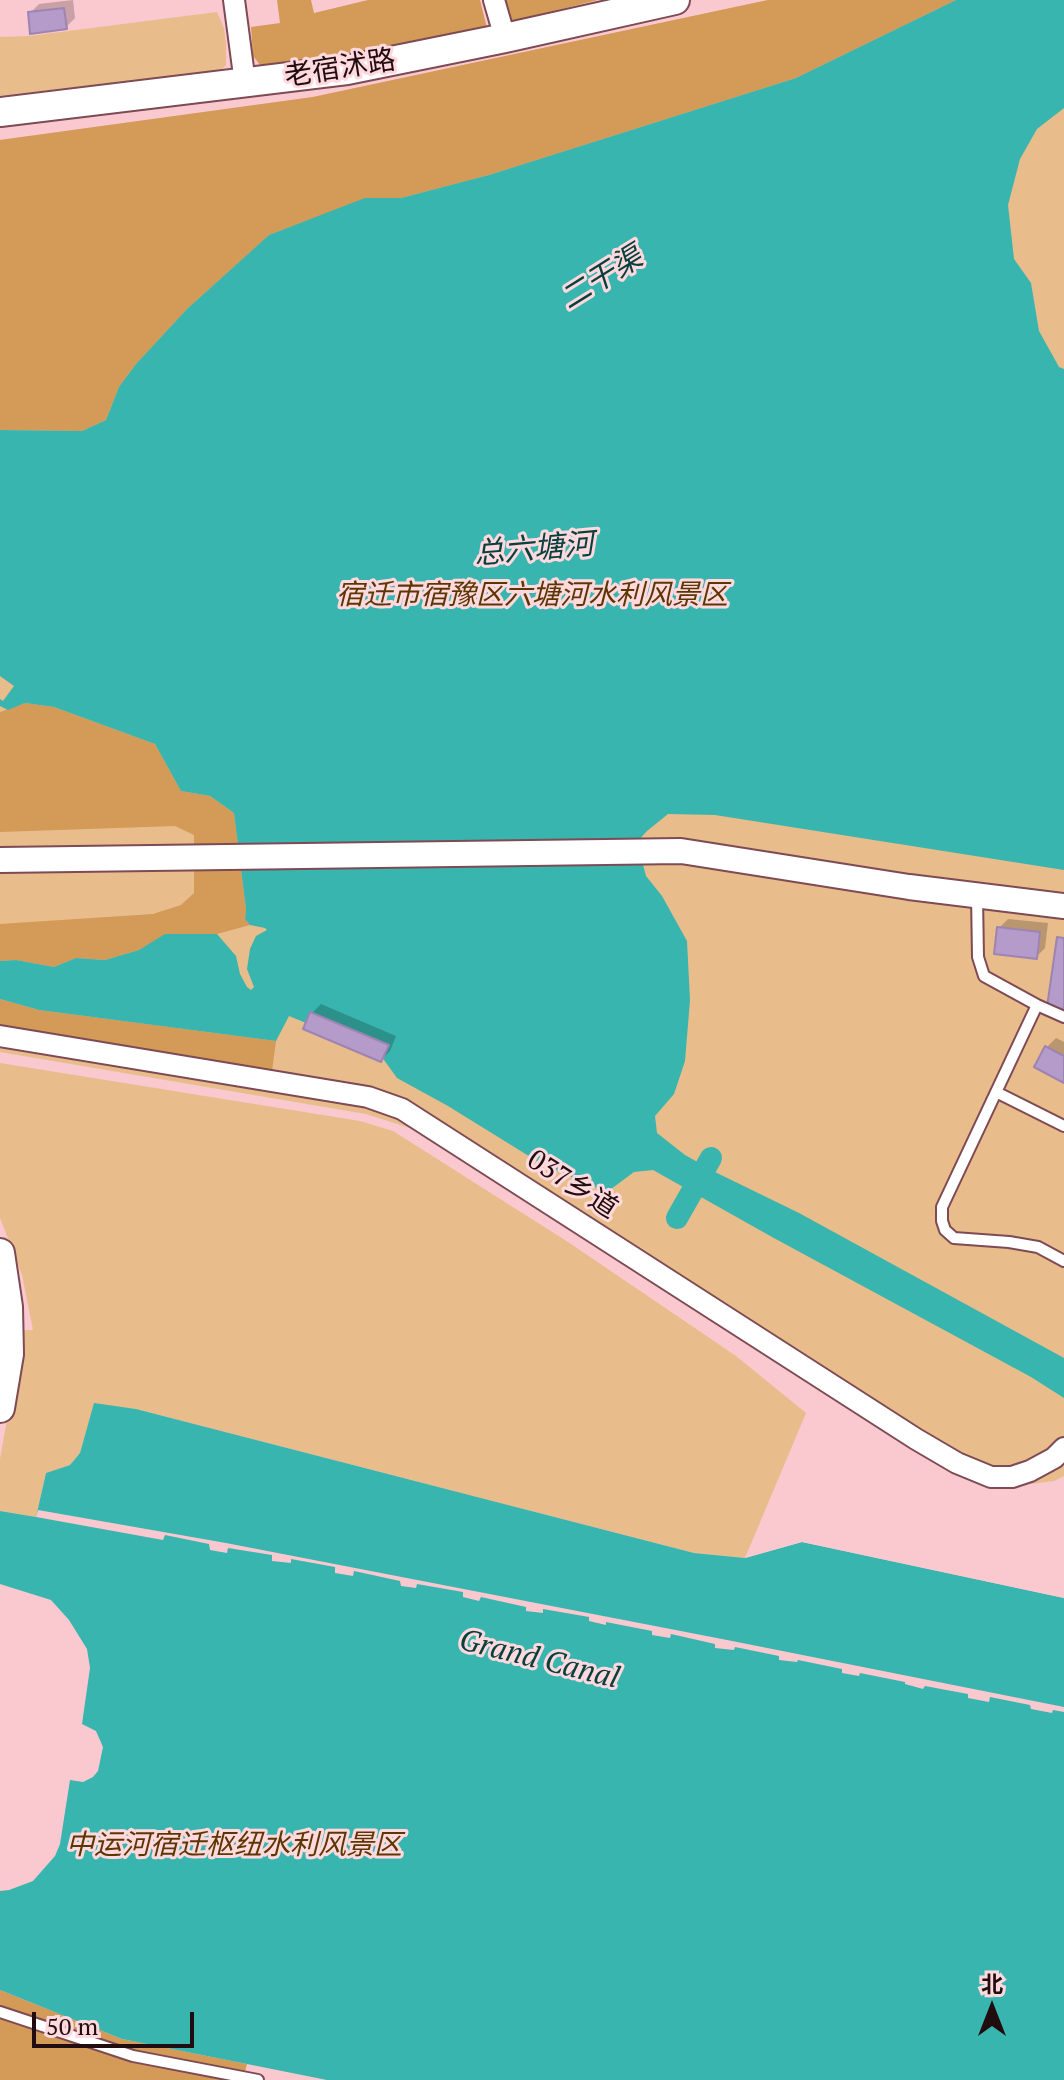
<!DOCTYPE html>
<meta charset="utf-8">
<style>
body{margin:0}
#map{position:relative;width:1064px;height:2080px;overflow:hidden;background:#fac8cf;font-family:"PT Serif","Noto Sans SC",serif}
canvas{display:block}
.north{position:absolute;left:952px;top:1968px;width:80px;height:80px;-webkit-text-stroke:6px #ffd9de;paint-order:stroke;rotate:0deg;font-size:22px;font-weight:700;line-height:32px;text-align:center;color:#210c10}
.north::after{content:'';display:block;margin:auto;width:28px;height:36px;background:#210c10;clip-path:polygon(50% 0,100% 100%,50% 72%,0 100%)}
.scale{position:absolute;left:32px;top:2012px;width:162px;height:36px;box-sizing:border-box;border:4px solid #210c10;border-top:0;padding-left:10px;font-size:24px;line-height:28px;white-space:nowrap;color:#210c10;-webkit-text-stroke:6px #ffd9de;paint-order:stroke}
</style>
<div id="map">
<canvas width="1064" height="2080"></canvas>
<div class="north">北</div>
<div class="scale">50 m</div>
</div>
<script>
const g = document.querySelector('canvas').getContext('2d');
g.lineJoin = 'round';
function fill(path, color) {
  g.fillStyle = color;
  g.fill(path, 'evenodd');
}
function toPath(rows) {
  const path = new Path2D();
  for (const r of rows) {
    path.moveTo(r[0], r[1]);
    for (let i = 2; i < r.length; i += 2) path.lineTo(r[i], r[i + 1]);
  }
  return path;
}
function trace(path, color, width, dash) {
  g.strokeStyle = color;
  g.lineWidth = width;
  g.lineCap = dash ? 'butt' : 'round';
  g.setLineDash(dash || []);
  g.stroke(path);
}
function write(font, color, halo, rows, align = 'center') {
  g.font = font + ' "PT Serif","Noto Sans SC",serif';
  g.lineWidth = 6;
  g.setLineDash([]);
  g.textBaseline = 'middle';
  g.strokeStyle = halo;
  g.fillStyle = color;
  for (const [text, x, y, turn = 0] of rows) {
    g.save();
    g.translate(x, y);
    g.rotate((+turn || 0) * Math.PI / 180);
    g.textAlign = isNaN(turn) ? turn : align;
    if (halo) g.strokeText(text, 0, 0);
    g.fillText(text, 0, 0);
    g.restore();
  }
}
fill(toPath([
 [768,0,1064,0,1064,1476,1054,1481,1015,1486,975,1483,918,1453,416,1130,366,1114,0,1052,0,140,313,97],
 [217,12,224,28,226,43,226,65,221,70,0,96,0,37,29,36],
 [0,1063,360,1121,393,1131,568,1242,736,1356,806,1413,745,1558,694,1553,136,1409,94,1404,80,1453,70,1465,46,1473,36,1517,0,1511,0,1459,23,1330,33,1330,22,1275,0,1218]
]), '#e8bc8b');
fill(toPath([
 [277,0,311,0,314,13,368,0,480,0,487,28,357,54,260,65,253,56,251,27,280,23],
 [502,0,598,0,509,22],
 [768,0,956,0,796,78,489,175,401,198,365,199,269,235,187,309,136,364,119,387,106,420,82,431,0,430,0,140,313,97],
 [25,703,54,707,155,744,181,791,210,796,234,813,246,909,245,919,250,925,217,934,165,935,139,950,105,960,76,958,54,967,16,960,0,961,0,924,153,914,181,905,194,893,194,835,175,826,0,832,0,712],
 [0,999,39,1010,276,1041,272,1071,0,1025],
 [0,1990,122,2039,247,2064,243,2080,0,2080]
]), '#d39a58');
fill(toPath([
 [956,0,1064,0,1064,108,1037,129,1020,159,1008,205,1014,259,1031,283,1039,331,1059,367,1064,369,1064,870,715,815,668,814,647,831,637,842,646,876,662,896,687,941,690,1000,685,1061,674,1094,655,1116,657,1133,685,1155,717,1173,799,1213,1064,1358,1064,1398,1031,1377,772,1237,653,1170,634,1172,607,1192,545,1166,448,1106,397,1078,379,1053,289,1016,276,1041,39,1010,0,999,0,961,16,960,54,967,76,958,105,960,139,950,165,934,217,934,236,956,240,974,247,987,251,990,254,987,247,969,250,949,256,936,267,930,265,928,250,925,245,919,246,909,234,813,210,796,181,791,155,744,54,707,25,703,8,710,0,706,0,699,3,701,14,686,0,676,0,430,82,431,106,420,119,387,136,364,187,309,269,235,365,198,401,198,489,175,796,78],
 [94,1403,136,1409,694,1553,745,1558,802,1542,1064,1598,1064,2080,327,2080,122,2039,0,1990,0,1891,9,1890,33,1881,55,1856,60,1844,70,1780,83,1782,93,1777,98,1771,103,1747,96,1731,82,1724,90,1668,87,1649,69,1620,51,1600,0,1584,0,1511,36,1517,46,1473,70,1465,80,1453]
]), '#38b5ae');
fill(toPath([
 [38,1510,226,1543,722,1639,1064,1707,1064,1712,1053,1710,1052,1713,1031,1709,1030,1705,990,1697,989,1702,968,1698,968,1694,925,1686,923,1689,905,1684,905,1682,860,1673,859,1676,842,1673,842,1669,798,1660,797,1662,779,1660,779,1656,735,1647,734,1650,715,1648,715,1644,671,1634,670,1638,652,1635,652,1631,606,1622,606,1625,589,1621,589,1617,543,1609,543,1613,526,1611,526,1607,481,1597,479,1601,463,1597,463,1592,417,1584,416,1588,401,1586,400,1581,354,1571,353,1576,335,1573,335,1567,291,1559,291,1563,272,1561,272,1555,228,1548,227,1553,210,1550,209,1544,165,1535,163,1540,36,1517],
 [802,1538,1064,1594,1064,1598,802,1542,745,1558,747,1554]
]), '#fac8cf');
fill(toPath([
 [73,0,75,18,66,27,30,13,39,4],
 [1008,919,1048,923,1045,948,1036,957,999,928],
 [321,1004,396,1036,390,1051,381,1060,312,1013],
 [1056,1038,1064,1042,1064,1081,1036,1066,1047,1047]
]), '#0003');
trace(toPath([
 [677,1218,711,1158]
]), '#38b5ae', 22);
const building = toPath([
 [64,8,67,29,30,34,28,12,64,8],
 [997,927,1040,932,1037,959,994,954,997,927],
 [1057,937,1064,938,1064,1009,1047,1007,1057,937],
 [310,1012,389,1045,381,1062,303,1029,310,1012],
 [1045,1046,1064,1056,1064,1083,1034,1067,1045,1046]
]);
fill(building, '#b49bca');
trace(building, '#9d84b2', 2);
const service = toPath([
 [977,896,978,957,984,976,1037,1005,942,1207,942,1221,945,1230,954,1238,1009,1242,1038,1247,1064,1261],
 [1037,1005,1064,1017],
 [996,1092,1064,1126],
 [0,2012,133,2056,258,2080]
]);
const minor = toPath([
 [234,0,245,83],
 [494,0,505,38],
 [0,1036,368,1097,402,1109,916,1439,957,1463,991,1477,1012,1477,1030,1471,1054,1458,1064,1448]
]);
const tertiary = toPath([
 [0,860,681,851,909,887,1064,906]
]);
const secondary = toPath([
 [0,112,347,70,505,38,675,0],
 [0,1253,8,1307,9,1354,0,1408]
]);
trace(service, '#7e4a53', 14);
trace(minor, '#7e4a53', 24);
trace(tertiary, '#7e4a53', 28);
trace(secondary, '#7e4a53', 32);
trace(service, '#fff', 10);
trace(minor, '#fff', 20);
trace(tertiary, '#fff', 24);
trace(secondary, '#fff', 28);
write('28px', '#210c10', '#ffd9de', [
 ["老宿沭路",340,69,-9],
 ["037乡道",572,1185,33]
]);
write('italic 28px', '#5c3600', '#ffd9de', [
 ["宿迁市宿豫区六塘河水利风景区",532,596],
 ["中运河宿迁枢纽水利风景区",234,1846]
]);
write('italic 30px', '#063f3c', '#ffd9de', [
 ["二干渠",602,279,-32],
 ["总六塘河",534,550,-5],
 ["Grand Canal",539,1660,14]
]);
</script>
